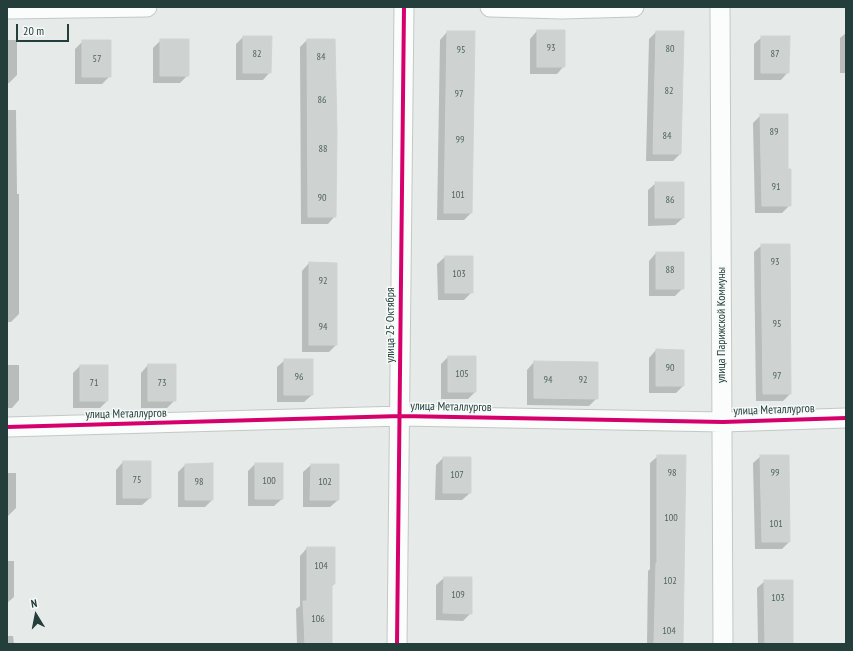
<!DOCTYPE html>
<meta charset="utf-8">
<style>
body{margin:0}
#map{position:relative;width:853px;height:651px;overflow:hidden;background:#e6ebe9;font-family:"PT Sans Narrow",sans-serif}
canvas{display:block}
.frame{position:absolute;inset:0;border:8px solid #243e3b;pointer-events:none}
.north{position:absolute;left:16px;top:595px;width:40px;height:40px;-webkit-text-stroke:3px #f5faf8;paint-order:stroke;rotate:350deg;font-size:11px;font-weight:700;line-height:16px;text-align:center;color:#243e3b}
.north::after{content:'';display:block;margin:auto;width:14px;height:18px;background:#243e3b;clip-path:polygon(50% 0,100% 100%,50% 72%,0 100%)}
.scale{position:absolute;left:16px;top:24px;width:53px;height:18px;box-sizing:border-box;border:2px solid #243e3b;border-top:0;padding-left:5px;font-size:12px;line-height:14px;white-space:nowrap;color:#243e3b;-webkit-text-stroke:3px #f5faf8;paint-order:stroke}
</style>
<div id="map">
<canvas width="853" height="651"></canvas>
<div class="frame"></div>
<div class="north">N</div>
<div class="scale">20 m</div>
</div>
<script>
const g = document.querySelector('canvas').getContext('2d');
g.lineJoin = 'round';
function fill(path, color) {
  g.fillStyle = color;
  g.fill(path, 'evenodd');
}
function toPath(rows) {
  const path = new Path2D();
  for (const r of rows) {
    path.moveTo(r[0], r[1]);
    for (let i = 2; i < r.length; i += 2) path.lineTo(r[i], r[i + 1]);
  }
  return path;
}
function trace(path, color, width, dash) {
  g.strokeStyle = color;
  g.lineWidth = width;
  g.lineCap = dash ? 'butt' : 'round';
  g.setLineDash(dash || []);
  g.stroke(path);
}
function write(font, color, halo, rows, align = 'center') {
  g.font = font + ' "PT Sans Narrow",sans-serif';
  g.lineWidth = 3;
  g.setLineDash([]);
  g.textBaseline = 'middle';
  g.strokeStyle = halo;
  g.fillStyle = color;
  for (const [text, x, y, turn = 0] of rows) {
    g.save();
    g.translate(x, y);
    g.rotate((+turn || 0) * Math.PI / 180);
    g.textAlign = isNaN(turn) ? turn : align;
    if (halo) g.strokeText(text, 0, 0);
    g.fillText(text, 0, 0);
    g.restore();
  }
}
fill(toPath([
 [537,31,564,66,557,74,530,74,530,39],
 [447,32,471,213,464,220,437,220,440,40],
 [656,32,680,154,673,161,646,161,649,39],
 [846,33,846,73,840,73,840,38],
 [243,37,270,72,263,80,236,80,236,44],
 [762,37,788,72,781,80,754,80,754,44],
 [7,40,17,40,17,75,9,83,7,83],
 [161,40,188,75,180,83,153,83,153,48],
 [307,40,335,216,328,224,301,224,300,47],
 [83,41,110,76,102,84,75,84,75,49],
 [7,110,16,110,17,194,19,194,19,314,11,322,7,322],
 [761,115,787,170,790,205,782,213,755,213,753,123],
 [656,183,683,218,675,225,648,226,648,190],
 [762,245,790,394,783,401,756,401,754,252],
 [656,253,683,288,675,296,649,296,649,261],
 [445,257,472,257,472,292,464,300,438,300,437,264],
 [309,263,336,345,329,352,302,352,302,271],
 [656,350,683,386,676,393,649,393,649,358],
 [448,357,475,392,468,399,441,399,441,364],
 [285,360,312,395,304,402,277,402,277,367],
 [534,362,597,398,589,406,527,405,527,370],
 [7,365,19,365,19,400,12,408,7,408],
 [148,365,175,400,167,408,141,408,141,373],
 [80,366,107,401,100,408,73,408,73,373],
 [658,456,682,644,647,644,648,571,650,569,650,463],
 [761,456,789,542,782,549,755,549,753,463],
 [443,458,470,493,462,500,435,500,436,465],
 [123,462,150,498,142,505,116,505,116,470],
 [255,464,282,499,274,506,248,506,248,471],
 [185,465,212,500,205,507,178,507,178,472],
 [311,465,338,465,338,500,330,507,303,507,303,472],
 [7,473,16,473,16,508,8,516],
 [307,548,334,584,331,587,331,644,297,644,296,609,300,606,300,556],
 [7,561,14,561,14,597,7,603],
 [444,578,471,578,471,613,463,621,436,620,436,585],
 [765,581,793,644,758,644,757,588],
 [7,636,13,636,14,644,7,644]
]), '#0003');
const building = toPath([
 [537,30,565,30,565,67,537,67,537,30],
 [447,31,475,31,472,213,444,213,447,31],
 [656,31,684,31,681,154,653,154,656,31],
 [243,36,272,36,271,73,243,73,243,36],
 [761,36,790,36,789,73,761,73,761,36],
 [160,39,189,39,189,76,160,76,160,39],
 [307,39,335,39,337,131,336,217,308,217,307,39],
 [82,40,111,40,111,77,82,77,82,40],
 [760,114,788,114,788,169,791,169,791,206,762,206,760,114],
 [655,182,684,182,684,218,655,218,655,182],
 [761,244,790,244,791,394,763,394,761,244],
 [656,252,684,252,684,289,656,289,656,252],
 [445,256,473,256,473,293,445,293,445,256],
 [309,262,337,263,337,345,309,345,309,262],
 [656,349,684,350,684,386,656,386,656,349],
 [448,356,476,356,476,392,448,392,448,356],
 [284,359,313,359,313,395,284,395,284,359],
 [534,361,598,362,598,399,534,398,534,361],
 [148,364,176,364,176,401,148,401,148,364],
 [80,365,108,365,108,401,80,401,80,365],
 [657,455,686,455,683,644,654,644,656,563,657,563,657,455],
 [760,455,789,455,790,542,762,542,760,455],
 [443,457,471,457,471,493,443,493,443,457],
 [123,461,151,461,151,498,123,498,123,461],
 [213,463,213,500,185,500,185,464,213,463],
 [255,463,283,463,283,499,255,499,255,463],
 [311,464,339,464,339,500,310,500,311,464],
 [307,547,335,547,335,584,332,584,332,644,305,644,303,601,307,601,307,547],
 [444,577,472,577,472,614,443,613,444,577],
 [764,580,793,580,793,644,765,644,764,580]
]);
fill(building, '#ced2d1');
trace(building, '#cfd4d2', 1);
const street = toPath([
 [490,7,562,9,634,7],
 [720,7,723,644],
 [7,9,147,7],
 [7,427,401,416,723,422,846,418],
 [397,644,404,7]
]);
trace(street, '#c3c8c6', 21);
trace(street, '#fbfcfc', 19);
trace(toPath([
 [7,427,401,416,723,422,846,418],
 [397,644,404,7]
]), '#d6006c', 4);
write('10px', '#4f6461', null, [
 ["93",551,48],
 ["80",670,49],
 ["95",461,50],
 ["82",257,54],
 ["87",775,54],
 ["84",321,57],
 ["57",97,59],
 ["82",669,91],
 ["97",459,94],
 ["86",322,100],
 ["89",774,132],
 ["84",667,136],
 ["99",460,140],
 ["88",323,149],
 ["91",776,187],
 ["101",458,195],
 ["90",322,198],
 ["86",670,200],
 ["93",775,262],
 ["88",670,270],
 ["103",459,274],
 ["92",323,281],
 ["95",777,324],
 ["94",323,327],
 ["90",670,368],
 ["105",462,374],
 ["97",777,376],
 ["96",299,377],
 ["94",548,380],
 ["92",583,380],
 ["71",94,383],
 ["73",162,383],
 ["98",672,473],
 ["99",775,473],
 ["107",457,475],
 ["75",137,480],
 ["100",269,481],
 ["98",199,482],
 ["102",325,482],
 ["100",671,518],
 ["101",776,524],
 ["104",321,566],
 ["102",670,581],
 ["109",458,595],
 ["103",778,598],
 ["106",318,619],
 ["104",669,631]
]);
write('12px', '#243e3b', '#f5faf8', [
 ["улица 25 Октября",391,325,-90],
 ["улица Парижской Коммуны",722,325,-90],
 ["улица Металлургов",451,407,1],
 ["улица Металлургов",774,410,-2],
 ["улица Металлургов",126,414,-1]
]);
</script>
